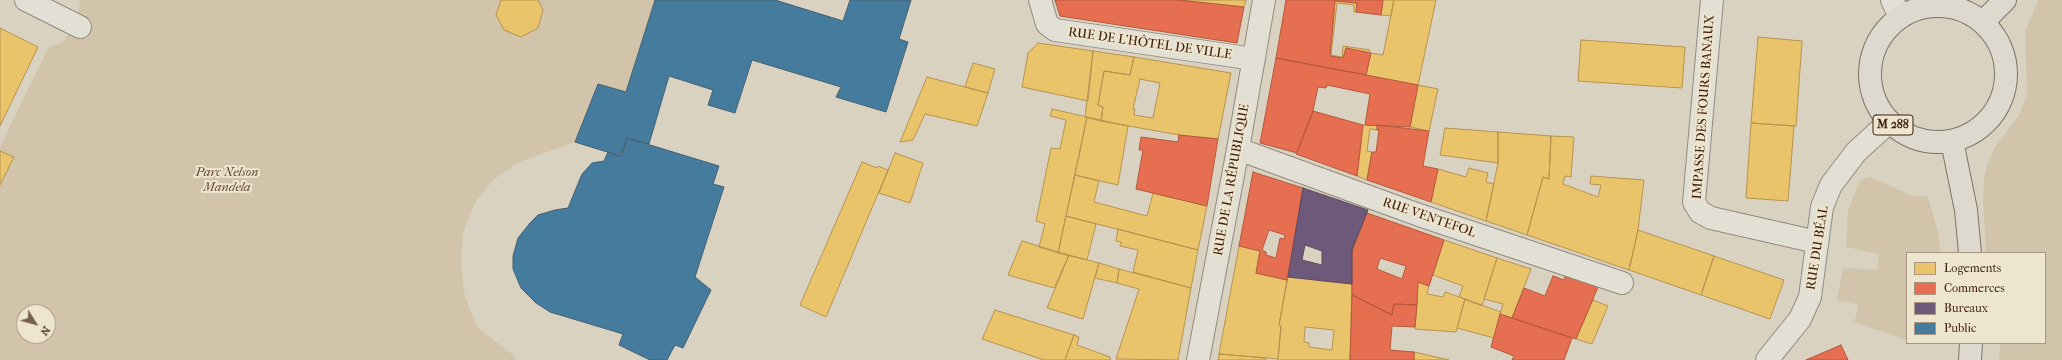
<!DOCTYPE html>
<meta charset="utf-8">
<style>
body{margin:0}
#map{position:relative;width:2062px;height:360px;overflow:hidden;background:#dad2c0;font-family:"IM FELL French Canon",serif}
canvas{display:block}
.legend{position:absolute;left:1906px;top:252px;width:140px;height:92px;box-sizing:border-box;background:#eee5cf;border:1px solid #a89682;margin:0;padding:5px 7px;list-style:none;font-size:12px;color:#3f200f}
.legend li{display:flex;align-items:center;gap:8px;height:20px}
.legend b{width:20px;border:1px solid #a89682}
.north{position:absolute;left:16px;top:304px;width:40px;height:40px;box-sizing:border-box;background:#eee5cf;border:1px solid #a89682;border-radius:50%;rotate:127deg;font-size:11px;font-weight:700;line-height:16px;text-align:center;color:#3f200f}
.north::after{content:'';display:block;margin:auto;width:14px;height:18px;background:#755e4d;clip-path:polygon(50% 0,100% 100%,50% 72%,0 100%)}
</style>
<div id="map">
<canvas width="2062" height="360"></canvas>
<ul class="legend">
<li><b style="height:11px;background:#e9c46a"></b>Logements</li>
<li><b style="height:11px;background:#e76f51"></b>Commerces</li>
<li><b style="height:11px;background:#6d597a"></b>Bureaux</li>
<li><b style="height:11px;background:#457b9d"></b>Public</li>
</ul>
<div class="north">N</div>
</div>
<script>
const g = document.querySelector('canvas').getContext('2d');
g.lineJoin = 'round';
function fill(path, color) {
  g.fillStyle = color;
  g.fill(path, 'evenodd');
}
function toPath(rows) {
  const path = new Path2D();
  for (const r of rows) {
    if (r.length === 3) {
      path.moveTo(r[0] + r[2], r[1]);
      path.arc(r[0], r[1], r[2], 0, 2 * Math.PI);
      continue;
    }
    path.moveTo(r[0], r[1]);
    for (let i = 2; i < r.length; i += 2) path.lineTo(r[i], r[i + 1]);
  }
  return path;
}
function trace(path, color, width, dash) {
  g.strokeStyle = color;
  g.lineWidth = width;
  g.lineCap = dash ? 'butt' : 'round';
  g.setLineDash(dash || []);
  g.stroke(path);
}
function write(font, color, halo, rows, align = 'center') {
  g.font = font + ' "IM FELL French Canon",serif';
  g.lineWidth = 4;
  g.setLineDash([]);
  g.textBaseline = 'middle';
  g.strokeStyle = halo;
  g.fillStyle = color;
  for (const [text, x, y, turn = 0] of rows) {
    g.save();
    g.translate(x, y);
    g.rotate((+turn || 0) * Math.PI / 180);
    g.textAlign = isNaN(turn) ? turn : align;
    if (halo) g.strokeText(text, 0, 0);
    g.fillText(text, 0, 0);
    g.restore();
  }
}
fill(toPath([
 [80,0,655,0,626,92,598,84,575,142,517,163,493,180,475,203,463,233,461,263,465,297,478,328,516,357,514,360,0,360,0,147,49,46,60,44,66,39,79,9],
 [24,312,48,312,48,336,24,336],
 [2038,0,2062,0,2062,360,1999,360,2000,343,2045,343,2045,253,1986,253,1983,201,1984,179,1987,165,1995,147,2020,114,2027,92,2025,32],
 [1870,177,1910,195,1928,197,1939,235,1940,253,1907,253,1907,340,1854,322,1859,305,1837,300,1843,268,1877,270,1879,254,1846,247,1848,211,1859,181]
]), '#d1c4ab');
const homes = toPath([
 [501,0,538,0,543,10,538,28,521,37,504,30,496,15,501,0],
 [1178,0,1246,0,1244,7,1178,0],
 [1383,0,1394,0,1391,16,1381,15,1383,0],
 [1394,0,1436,0,1418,85,1366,75,1371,53,1383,55,1394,0],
 [1335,1,1357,3,1356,12,1354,12,1354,5,1337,3,1331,55,1342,57,1343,46,1370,50,1369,53,1346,48,1343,58,1330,56,1335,1],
 [0,28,38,47,0,126,0,28],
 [1758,37,1802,41,1796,126,1751,123,1758,37],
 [1581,40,1685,47,1682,88,1578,81,1581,40],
 [1038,43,1093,51,1088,101,1022,87,1028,53,1038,43],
 [1093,51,1134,57,1130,75,1104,71,1098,105,1103,107,1101,121,1085,117,1093,51],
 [1134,57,1231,73,1218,139,1179,135,1101,121,1103,107,1098,105,1104,71,1130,75,1134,57],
 [1140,79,1160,83,1153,118,1134,115,1135,109,1133,109,1140,79],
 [973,63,995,69,988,93,965,87,973,63],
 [927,77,988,93,977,126,925,114,913,140,900,142,927,77],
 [1418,85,1438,89,1429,131,1410,127,1418,85],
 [1052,109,1087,117,1058,253,1039,247,1045,224,1036,221,1051,148,1060,149,1066,120,1050,116,1052,109],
 [1087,117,1128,126,1118,185,1075,175,1087,117],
 [1751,123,1794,126,1788,201,1746,198,1751,123],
 [1363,125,1377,125,1377,130,1370,129,1367,151,1372,152,1367,180,1357,176,1363,125],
 [1445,128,1498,132,1498,163,1440,155,1445,128],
 [1498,132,1551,136,1549,179,1543,177,1527,235,1486,221,1498,163,1498,132],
 [1551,136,1574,137,1571,177,1565,176,1563,184,1598,197,1601,185,1590,184,1591,176,1644,180,1638,230,1629,270,1527,235,1543,177,1549,179,1551,136],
 [0,151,14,157,0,185,0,151],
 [895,153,923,163,910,203,879,193,895,153],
 [862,162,877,168,878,166,888,170,826,317,800,305,862,162],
 [1469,168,1488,173,1486,182,1494,184,1486,221,1431,202,1438,169,1466,177,1469,168],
 [1075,175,1099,181,1094,202,1147,216,1153,193,1207,206,1198,250,1066,216,1075,175],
 [1066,216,1096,224,1087,260,1058,253,1066,216],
 [1118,229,1198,250,1191,288,1133,272,1138,250,1120,246,1121,242,1116,241,1118,229],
 [1638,230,1714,256,1701,295,1629,270,1638,230],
 [1444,240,1497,258,1482,306,1459,297,1463,286,1433,275,1444,240],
 [1022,241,1069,255,1054,288,1008,275,1022,241],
 [1239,246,1260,251,1256,273,1287,280,1279,325,1281,326,1278,359,1219,354,1239,246],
 [1069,255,1099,263,1083,319,1047,308,1069,255],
 [1714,256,1784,280,1770,319,1701,295,1714,256],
 [1497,258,1531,269,1512,318,1500,314,1503,304,1484,299,1497,258],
 [1099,263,1119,269,1117,283,1095,278,1099,263],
 [1119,269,1191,288,1178,360,1116,359,1139,289,1117,283,1119,269],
 [1288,277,1352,284,1350,360,1278,360,1281,326,1279,325,1288,277],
 [1305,327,1334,330,1332,350,1309,347,1309,343,1304,342,1305,327],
 [1418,282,1429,286,1427,294,1443,297,1445,292,1465,299,1456,332,1415,329,1418,282],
 [1465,299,1501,312,1494,338,1457,328,1465,299],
 [1593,300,1608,306,1592,344,1576,339,1593,300],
 [995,310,1074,335,1065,360,1044,360,982,339,995,310],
 [1074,335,1079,337,1077,345,1110,357,1110,360,1065,360,1074,335],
 [1414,352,1449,360,1414,360,1414,352],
 [1219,354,1266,358,1265,360,1218,360,1219,354]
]);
fill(homes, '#e9c46a');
trace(homes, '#b6934f', 1);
const shops = toPath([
 [1055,0,1178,0,1244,7,1237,43,1060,16,1055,0],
 [1286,0,1383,0,1381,15,1356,12,1357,3,1335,1,1330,56,1343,58,1346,48,1371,53,1366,75,1276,58,1286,0],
 [1276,58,1418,85,1410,127,1365,125,1370,94,1327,85,1326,88,1318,87,1313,111,1297,153,1260,143,1276,58],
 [1313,111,1363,125,1357,176,1296,154,1313,111],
 [1377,125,1429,131,1423,166,1438,169,1431,202,1367,180,1372,152,1376,152,1379,130,1377,130,1377,125],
 [1179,135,1218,139,1207,206,1136,189,1143,150,1139,150,1141,137,1178,142,1179,135],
 [1253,172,1303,188,1287,280,1256,273,1260,251,1239,246,1253,172],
 [1269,230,1285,235,1284,239,1280,238,1276,258,1266,255,1266,252,1262,250,1269,230],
 [1367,213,1444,240,1429,286,1418,282,1417,305,1394,304,1392,315,1352,295,1352,250,1367,213],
 [1380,258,1406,266,1402,279,1377,269,1380,258],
 [1553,276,1564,280,1565,276,1598,287,1576,339,1512,318,1524,288,1545,296,1553,276],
 [1352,295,1392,315,1394,304,1417,305,1415,327,1392,326,1390,350,1414,352,1414,360,1350,360,1352,295],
 [1500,314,1572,338,1564,360,1512,360,1514,356,1491,347,1500,314],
 [1841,345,1848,360,1806,360,1841,345]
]);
fill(shops, '#e76f51');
trace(shops, '#b5573d', 1);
const offices = toPath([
 [1303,188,1368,210,1352,250,1352,284,1288,277,1303,188],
 [1305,245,1322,251,1322,265,1302,260,1305,245]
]);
fill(offices, '#6d597a');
trace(offices, '#5f485a', 1);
const public = toPath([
 [655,0,775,0,843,21,850,0,911,0,899,39,908,42,886,112,836,97,841,87,752,60,735,113,708,105,713,90,669,76,649,144,627,138,620,156,575,142,598,84,626,92,655,0],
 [627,138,719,166,713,184,724,187,695,277,711,290,683,348,675,345,667,360,650,360,619,345,623,334,550,312,536,303,521,288,513,269,513,256,518,238,530,223,538,215,555,210,568,208,582,174,592,163,604,161,608,152,621,157,627,138]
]);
fill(public, '#457b9d');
trace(public, '#436072', 1);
const street = toPath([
 [26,0,80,27],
 [1040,0,1047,24,1055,30,1254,59],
 [1712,0,1694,202,1700,212,1711,218,1817,242],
 [1892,0,1900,17],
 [1238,149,1419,215,1622,283],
 [1198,360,1238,149,1264,0],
 [1767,360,1800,319,1810,297,1822,207,1831,185,1856,152,1889,122]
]);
const primary = toPath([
 [1938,74,68],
 [1983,22,2005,0],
 [1952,141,1966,210,1970,253],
 [1970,360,1971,343]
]);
trace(street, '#928a7e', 24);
trace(primary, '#7c7367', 24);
trace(street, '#e2dfd5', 22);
trace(primary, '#ddd9ce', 22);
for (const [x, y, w] of [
 [1893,125,40]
]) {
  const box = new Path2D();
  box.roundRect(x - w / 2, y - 10, w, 20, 3);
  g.fillStyle = '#eee5cf';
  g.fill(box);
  trace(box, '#3f200f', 1);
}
write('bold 12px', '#3f200f', null, [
 ["M 288",1893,125]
]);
write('13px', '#3f200f', '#eee5cf', [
 ["RUE DE L'HÔTEL DE VILLE",1150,44,8],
 ["IMPASSE DES FOURS BANAUX",1704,107,-86],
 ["RUE DE LA RÉPUBLIQUE",1232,180,-80],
 ["RUE VENTEFOL",1429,218,19],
 ["RUE DU BÉAL",1818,248,-81]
]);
write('italic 13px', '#624632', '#eee5cf', [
 ["Parc Nelson",227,173],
 ["Mandela",227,188]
]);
</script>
